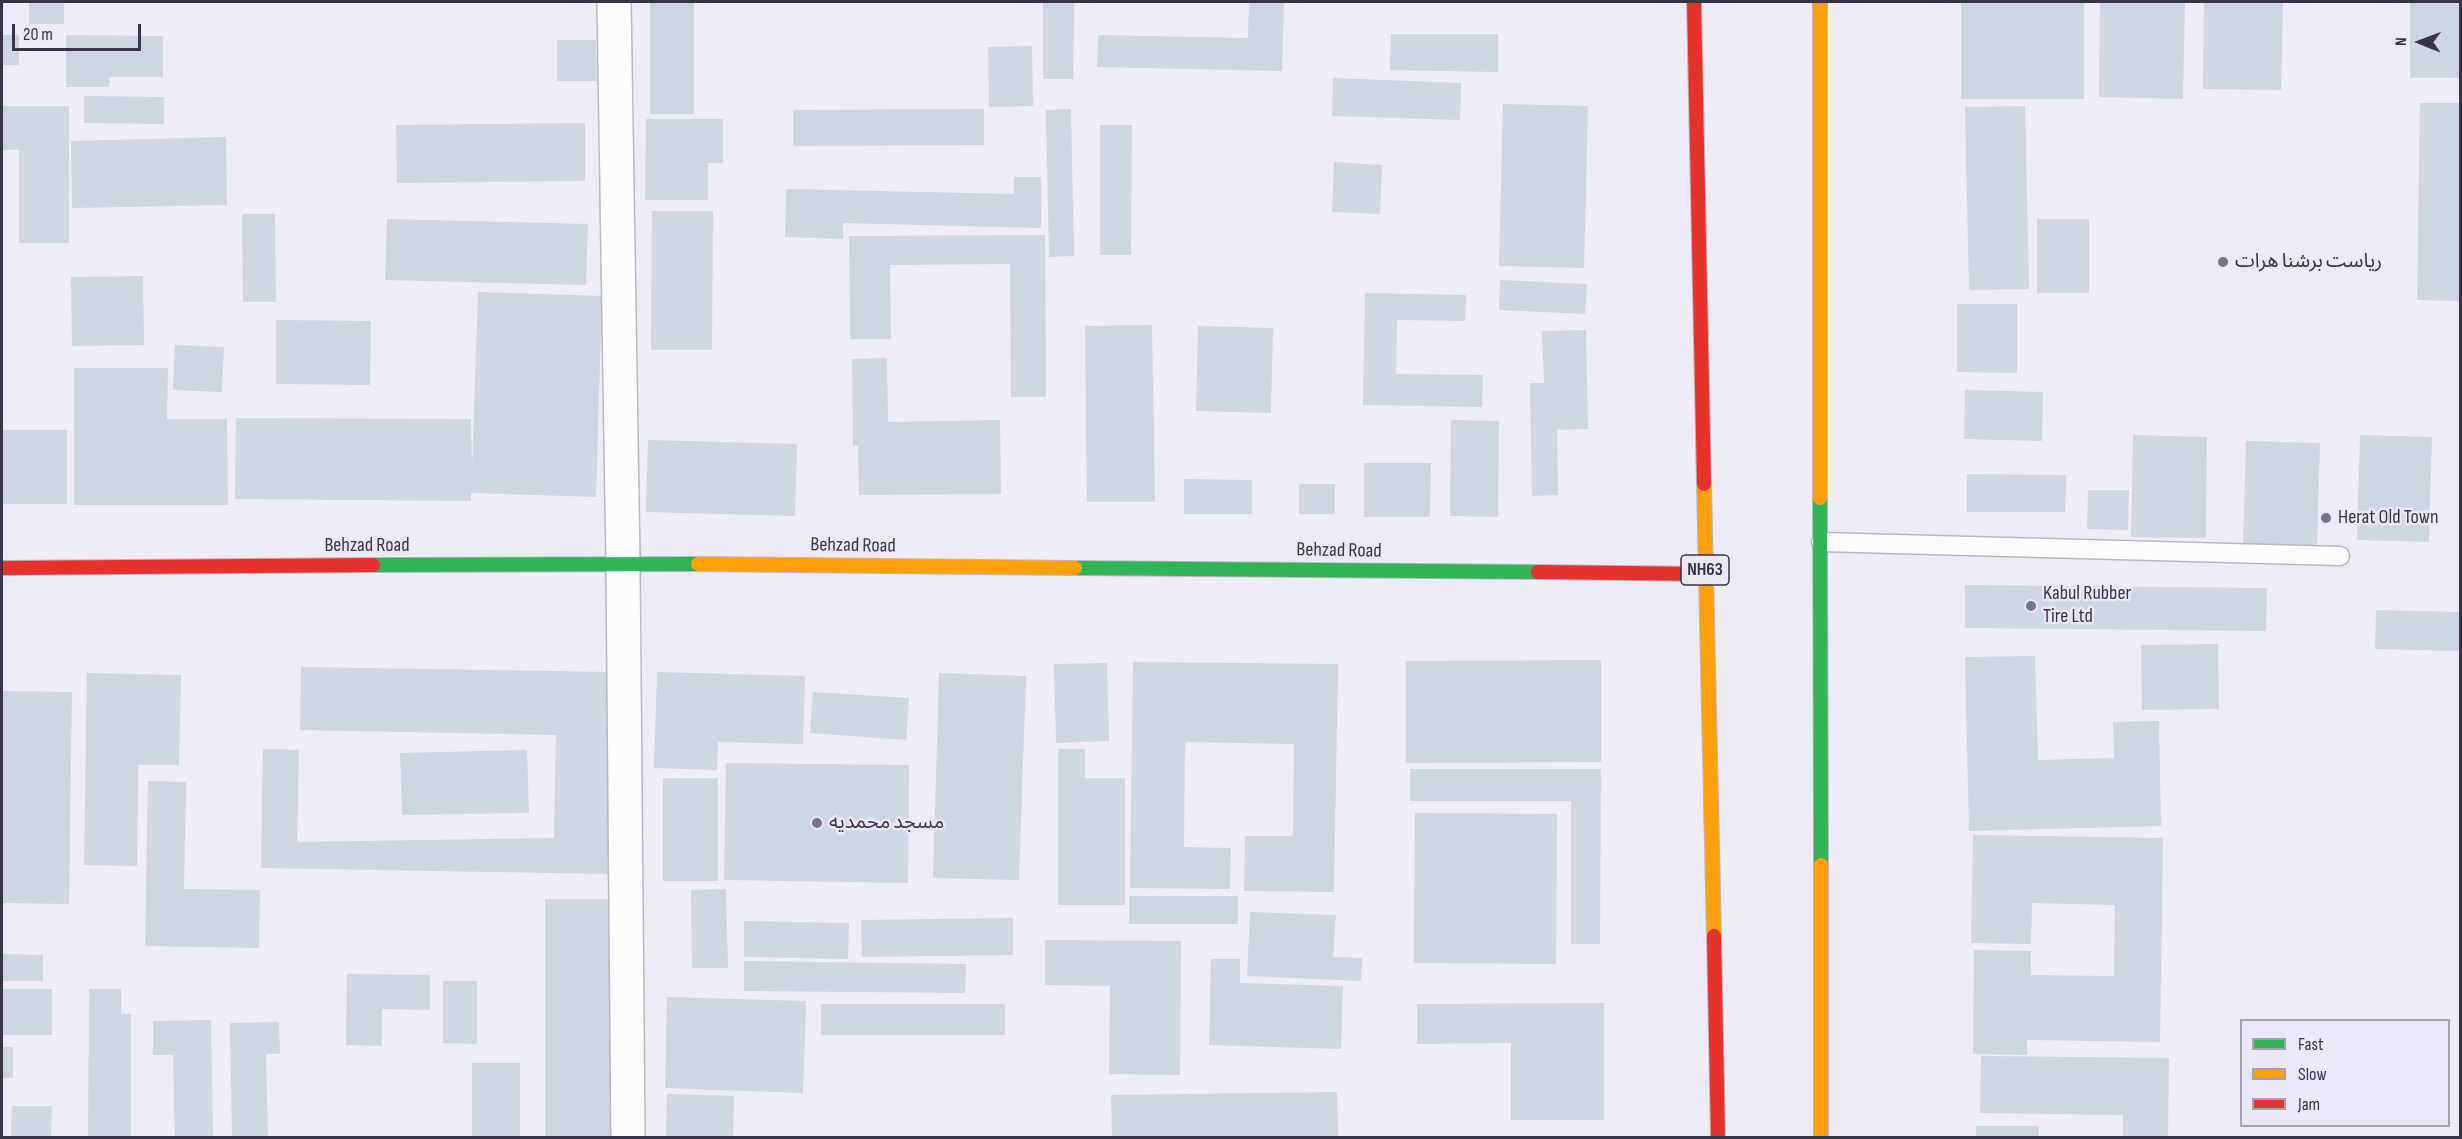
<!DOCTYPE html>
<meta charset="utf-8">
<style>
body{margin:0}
#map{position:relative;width:2462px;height:1139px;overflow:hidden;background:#edebf5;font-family:"Sofia Sans Condensed",sans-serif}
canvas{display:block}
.frame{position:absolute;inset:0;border:3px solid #393546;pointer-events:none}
.legend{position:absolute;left:2240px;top:1019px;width:210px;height:108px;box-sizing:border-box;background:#ebe7f9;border:2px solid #a4a0b1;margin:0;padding:8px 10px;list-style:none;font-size:18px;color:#393546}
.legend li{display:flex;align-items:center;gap:12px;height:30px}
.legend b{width:30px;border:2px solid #a4a0b1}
.north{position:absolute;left:2390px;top:12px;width:60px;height:60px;-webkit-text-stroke:4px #ebe7f9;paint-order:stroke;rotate:271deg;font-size:16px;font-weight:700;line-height:24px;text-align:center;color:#393546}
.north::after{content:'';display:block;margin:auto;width:21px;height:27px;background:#393546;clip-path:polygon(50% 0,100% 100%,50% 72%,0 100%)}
.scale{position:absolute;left:12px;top:24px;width:129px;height:27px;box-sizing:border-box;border:3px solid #393546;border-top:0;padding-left:8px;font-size:18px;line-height:21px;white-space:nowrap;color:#393546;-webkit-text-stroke:4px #ebe7f9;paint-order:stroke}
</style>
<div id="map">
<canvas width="2462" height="1139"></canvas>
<div class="frame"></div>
<ul class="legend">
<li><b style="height:8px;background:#30b455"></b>Fast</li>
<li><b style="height:8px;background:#ff9f0a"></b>Slow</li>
<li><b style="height:8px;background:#e5322d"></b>Jam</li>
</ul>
<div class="north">N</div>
<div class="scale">20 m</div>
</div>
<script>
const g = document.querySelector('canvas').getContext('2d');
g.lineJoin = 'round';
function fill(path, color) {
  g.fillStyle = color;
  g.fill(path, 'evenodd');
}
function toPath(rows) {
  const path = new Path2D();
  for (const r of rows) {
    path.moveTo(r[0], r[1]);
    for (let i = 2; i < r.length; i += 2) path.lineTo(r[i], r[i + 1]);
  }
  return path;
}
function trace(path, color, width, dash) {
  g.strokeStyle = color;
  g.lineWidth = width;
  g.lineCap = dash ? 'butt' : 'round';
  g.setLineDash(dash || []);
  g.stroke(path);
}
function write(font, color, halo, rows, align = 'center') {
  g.font = font + ' "Sofia Sans Condensed","Noto Sans Arabic",sans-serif';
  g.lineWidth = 5;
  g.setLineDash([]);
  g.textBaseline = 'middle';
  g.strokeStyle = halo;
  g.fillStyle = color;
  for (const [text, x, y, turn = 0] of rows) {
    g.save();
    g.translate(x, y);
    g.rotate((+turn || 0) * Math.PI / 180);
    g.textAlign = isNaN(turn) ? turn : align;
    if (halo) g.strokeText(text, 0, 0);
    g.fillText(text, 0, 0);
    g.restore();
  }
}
fill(toPath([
 [29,2,64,2,64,24,29,24],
 [650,2,694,2,694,114,650,114],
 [1043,2,1074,2,1073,79,1043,79],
 [1249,2,1284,2,1282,71,1097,67,1098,35,1248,38],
 [1961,2,2084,2,2084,99,1961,99],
 [2100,2,2185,2,2183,99,2099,97],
 [2204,2,2283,2,2281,90,2203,89],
 [2410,2,2460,2,2460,78,2410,78],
 [1391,34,1498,34,1498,72,1390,70],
 [2,35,19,35,19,65,2,65],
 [66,35,163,36,163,77,110,77,109,87,66,87],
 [557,40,596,40,597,81,557,81],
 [1032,46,1033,106,989,107,988,47],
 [1333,78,1461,83,1460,120,1332,116],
 [84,96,164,97,164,124,84,123],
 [2420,103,2460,103,2460,301,2417,300],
 [1503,104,1588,106,1584,268,1499,266],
 [2,106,69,106,69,243,19,243,19,150,2,150],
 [2025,106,2029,289,1969,290,1965,107],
 [984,109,984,145,793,146,793,110],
 [1071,109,1074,256,1049,257,1046,110],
 [646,119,723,119,723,163,708,163,708,200,645,200],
 [585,123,585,181,397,183,396,125],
 [1100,125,1132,125,1131,255,1100,255],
 [226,137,227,205,72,208,71,141],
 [1334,162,1382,165,1380,214,1332,212],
 [1014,177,1041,177,1041,228,843,223,843,239,785,237,786,189,1014,194],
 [652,211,713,211,712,350,651,350],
 [242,214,275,214,276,302,243,302],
 [387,219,588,224,586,285,385,280],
 [2037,219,2089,219,2089,293,2037,293],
 [1045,235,1046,397,1011,397,1010,264,890,265,891,339,850,339,849,236],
 [143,276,144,345,72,346,71,277],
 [1500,280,1587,284,1585,314,1499,310],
 [478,292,602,296,596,497,471,493,471,501,235,499,236,418,471,419,472,469],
 [1365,293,1466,295,1465,321,1397,320,1396,374,1483,375,1482,407,1363,405],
 [1957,304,2017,304,2017,373,1957,372],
 [276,320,371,321,370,385,276,384],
 [1152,325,1155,502,1087,502,1085,326],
 [1198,326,1273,328,1271,413,1196,411],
 [1586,330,1588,429,1557,430,1558,495,1532,496,1530,383,1544,383,1542,331],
 [175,345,224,347,222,392,173,390],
 [887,358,888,422,1000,420,1001,494,859,495,858,446,853,446,852,359],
 [74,368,168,368,167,419,227,419,228,505,74,505],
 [1965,390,2043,392,2042,441,1964,439],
 [1451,420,1499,421,1498,517,1450,516],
 [2,430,67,430,67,504,2,504],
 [2133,435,2207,437,2206,538,2131,537],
 [2360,435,2432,437,2429,542,2357,540],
 [648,440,797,444,795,516,646,512],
 [2246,441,2320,443,2317,548,2243,546],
 [1364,463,1431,463,1430,517,1364,517],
 [1967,474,2066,475,2065,512,1967,512],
 [1184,479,1252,480,1252,514,1184,514],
 [1299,484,1335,484,1335,514,1299,514],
 [2088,490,2129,490,2128,530,2087,529],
 [1965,585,2267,588,2266,631,1965,628],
 [2376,610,2460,612,2460,651,2375,649],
 [2218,644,2219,709,2142,710,2141,645],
 [2035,656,2038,760,2114,758,2113,722,2159,721,2161,826,1969,831,1965,657],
 [1601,660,1601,762,1406,763,1406,661],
 [1133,662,1338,664,1334,892,1244,891,1245,836,1293,836,1294,744,1185,742,1184,847,1231,848,1230,889,1130,888],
 [1107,663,1109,741,1056,743,1054,664],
 [301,667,613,672,609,874,261,868,263,749,299,750,297,842,554,838,556,735,300,730],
 [657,672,805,676,803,744,718,742,717,770,654,768],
 [87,673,181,675,179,765,138,765,137,866,84,865],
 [939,673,1026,676,1019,880,933,878],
 [2,691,72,692,69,904,2,903],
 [813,692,909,698,906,740,810,733],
 [1058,749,1085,749,1085,778,1125,778,1125,905,1058,905],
 [527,750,529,813,402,815,400,753],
 [726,763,909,765,908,883,724,880],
 [1410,769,1601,769,1600,944,1571,944,1571,801,1410,801],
 [663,778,718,778,718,881,663,881],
 [148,781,186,782,184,889,260,890,259,948,145,946],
 [1415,813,1557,814,1556,964,1414,963],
 [1973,835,2163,838,2160,1042,2027,1040,2027,1055,1973,1054,1974,950,2031,951,2031,975,2114,976,2115,905,2032,903,2031,944,1971,943],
 [726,889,728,968,692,968,691,890],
 [1129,896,1238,896,1238,924,1129,924],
 [545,899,611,899,611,1138,545,1138],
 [1250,912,1336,915,1333,957,1362,958,1361,981,1247,976],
 [1013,918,1013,955,862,957,861,920],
 [744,921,849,923,848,959,744,957],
 [1045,940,1181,941,1180,1075,1109,1074,1110,986,1045,985],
 [2,954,43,955,43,981,2,981],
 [1211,959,1240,959,1240,983,1343,986,1341,1049,1209,1045],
 [744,961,966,964,965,993,744,991],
 [347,974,430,975,430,1010,382,1009,382,1046,346,1045],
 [443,981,477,981,477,1044,443,1043],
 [2,989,52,989,52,1035,2,1035],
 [89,989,121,989,121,1014,131,1014,131,1138,88,1138],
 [667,997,806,1001,803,1093,665,1088],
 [1604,1003,1604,1120,1511,1120,1511,1043,1417,1044,1417,1004],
 [821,1004,1005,1004,1005,1035,821,1035],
 [211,1020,213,1138,175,1138,173,1055,153,1055,153,1021],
 [279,1022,280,1054,266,1054,268,1138,232,1138,230,1023],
 [2,1047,13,1047,13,1078,2,1078],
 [1981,1056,2169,1058,2168,1138,2123,1138,2123,1115,1980,1113],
 [472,1063,520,1063,520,1138,472,1138],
 [1337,1092,1338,1138,1112,1138,1111,1095],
 [667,1094,734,1096,733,1138,666,1138],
 [12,1106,52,1106,51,1138,11,1138],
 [1976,1126,2039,1126,2039,1138,1976,1138]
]), '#ced6e0');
const lane = toPath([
 [1821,542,2340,556]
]);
const street = toPath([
 [614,2,623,563,628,1138]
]);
const fast = toPath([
 [1820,498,1821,865],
 [373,565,698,564],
 [1075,568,1538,572]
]);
const slow = toPath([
 [1820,2,1820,498],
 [1704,484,1714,936],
 [698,564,1075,568],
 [1821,865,1821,1138]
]);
const jam = toPath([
 [1694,2,1704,484],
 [2,568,373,565],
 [1538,572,1705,574],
 [1714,936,1718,1138]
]);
trace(lane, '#bab7c4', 21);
trace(street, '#bab7c4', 36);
trace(fast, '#bab7c4', 16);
trace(slow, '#bab7c4', 16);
trace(jam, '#bab7c4', 16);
trace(lane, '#fcfcfe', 18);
trace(street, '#fcfcfe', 33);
trace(fast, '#30b455', 14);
trace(slow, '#ff9f0a', 14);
trace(jam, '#e5322d', 14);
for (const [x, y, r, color] of [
 [2223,262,6,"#787583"],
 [2326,518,6,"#787583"],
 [2031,606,6,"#787583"],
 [817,823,6,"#787583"]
]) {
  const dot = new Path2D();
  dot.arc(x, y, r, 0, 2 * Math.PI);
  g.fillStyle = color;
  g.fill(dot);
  trace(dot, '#ebe7f9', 2);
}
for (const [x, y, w] of [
 [1705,570,48]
]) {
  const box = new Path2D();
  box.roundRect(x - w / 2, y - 15, w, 30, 4.5);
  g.fillStyle = '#ebe7f9';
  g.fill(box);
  trace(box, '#393546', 1.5);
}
write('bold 18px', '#393546', null, [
 ["NH63",1705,570]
]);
write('20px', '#393546', '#ebe7f9', [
 ["ریاست برشنا هرات",2235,262],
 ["Herat Old Town",2338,518],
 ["Kabul Rubber",2043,594],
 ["Tire Ltd",2043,617],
 ["مسجد محمدیه",829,823]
], 'left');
write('20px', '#393546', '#ebe7f9', [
 ["Behzad Road",367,546],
 ["Behzad Road",853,546,1],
 ["Behzad Road",1339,551,1]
]);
</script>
